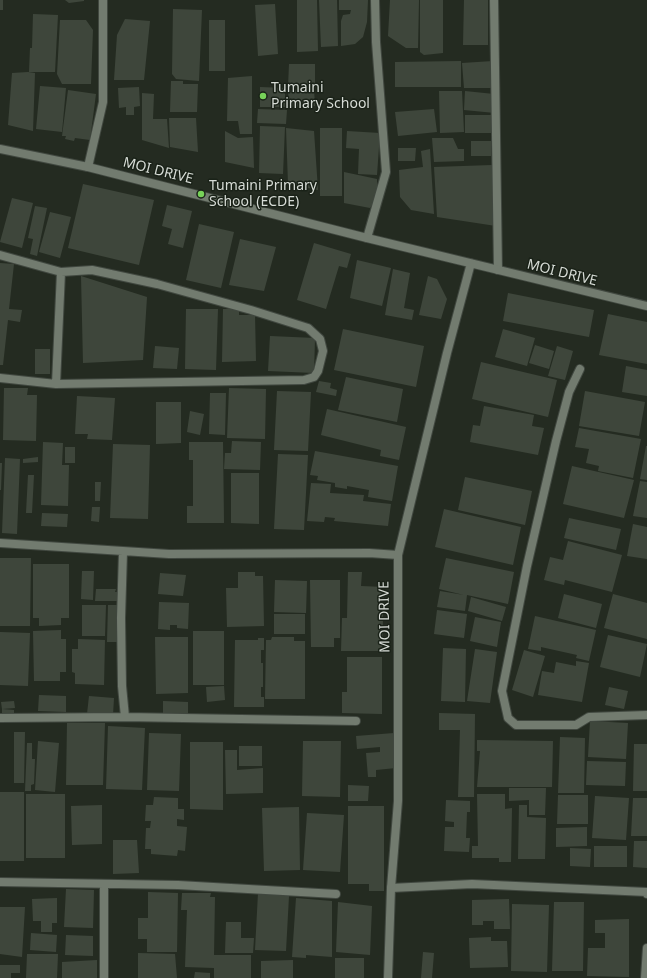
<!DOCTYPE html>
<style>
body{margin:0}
canvas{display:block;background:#242b21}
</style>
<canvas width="647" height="978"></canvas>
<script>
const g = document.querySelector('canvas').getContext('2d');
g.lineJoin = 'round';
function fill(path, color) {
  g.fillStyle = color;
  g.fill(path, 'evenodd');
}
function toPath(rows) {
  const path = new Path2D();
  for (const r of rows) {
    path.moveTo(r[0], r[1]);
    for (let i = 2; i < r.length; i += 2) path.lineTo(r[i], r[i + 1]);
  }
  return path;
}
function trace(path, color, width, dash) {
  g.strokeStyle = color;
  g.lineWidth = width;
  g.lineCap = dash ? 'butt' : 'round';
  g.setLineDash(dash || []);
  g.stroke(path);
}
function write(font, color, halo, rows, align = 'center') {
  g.font = font + ' "Noto Sans",sans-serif';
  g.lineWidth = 3;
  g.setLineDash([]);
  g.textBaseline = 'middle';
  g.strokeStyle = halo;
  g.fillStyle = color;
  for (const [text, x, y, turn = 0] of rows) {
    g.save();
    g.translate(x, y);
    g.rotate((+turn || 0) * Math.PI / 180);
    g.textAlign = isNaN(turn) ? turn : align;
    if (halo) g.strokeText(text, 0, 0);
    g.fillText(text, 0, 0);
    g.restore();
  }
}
fill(toPath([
 [0,0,3,0,3,10,0,10],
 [65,0,84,0,84,1,69,3],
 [297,0,317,0,318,51,297,52],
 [319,0,337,0,338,46,321,47],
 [339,0,368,0,367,22,363,37,355,44,341,46,341,21,343,15,350,14,351,10,339,10],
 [390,0,419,0,418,48,406,48,388,36],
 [420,0,443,0,443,53,424,55,420,52],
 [464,0,488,0,488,45,463,45],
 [275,4,278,54,258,56,255,5],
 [173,9,202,10,199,81,176,79,172,74],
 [33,14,58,15,55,72,29,72,30,48,32,48],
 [125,19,150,21,144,80,114,80,117,35],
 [60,20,86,20,93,30,91,84,62,84,57,74],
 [209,20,225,20,225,71,209,71],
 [461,61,461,87,395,87,395,62],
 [493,61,495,88,464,88,462,63],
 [289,64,315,64,315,87,288,87],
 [28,72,35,73,33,131,8,125,12,73],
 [252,76,252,134,240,134,238,121,227,121,228,78],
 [171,81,183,81,183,84,198,84,197,112,170,112],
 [40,86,66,88,62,132,36,129],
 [139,87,140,106,134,107,134,115,126,115,126,107,119,108,118,88],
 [260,87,285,88,285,107,260,107],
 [314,89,315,106,289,107,288,90],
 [68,90,96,94,90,140,75,138,74,141,65,139,66,136,62,136],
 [439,91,462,91,464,132,440,133],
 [465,91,494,94,495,113,464,110],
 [142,93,154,94,153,119,167,119,169,148,142,140],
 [258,109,287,110,286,124,257,123],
 [434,109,437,132,398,136,395,112],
 [465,115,495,115,495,133,465,133],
 [169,118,196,118,198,152,170,147],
 [260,126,285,127,283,174,259,173],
 [286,128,314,131,318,190,288,184],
 [320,128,342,128,342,196,320,196],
 [225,131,238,138,253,137,254,168,225,162],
 [347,131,380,133,377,175,358,174,359,149,346,148],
 [432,138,453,138,458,149,464,149,464,161,434,162],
 [471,141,491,141,491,156,471,156],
 [398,148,416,148,415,161,398,161],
 [430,149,434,214,411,210,400,197,399,170,423,167,421,151],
 [492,165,496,226,437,217,434,167],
 [344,172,377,179,377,199,370,208,344,203],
 [83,184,154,200,139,265,68,248],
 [12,198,33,203,22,248,0,242],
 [167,205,192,211,183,248,168,244,172,229,162,226],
 [35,206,47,208,37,256,30,254,33,239,28,238],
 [50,212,71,217,60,258,39,252],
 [199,224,234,232,221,288,186,280],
 [240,239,276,247,264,291,229,285],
 [314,243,351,254,347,268,339,266,326,309,297,300],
 [357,260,391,268,382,306,350,298],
 [0,263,14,264,9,309,22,310,20,322,8,320,3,365,0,365],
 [393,269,410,273,404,308,414,310,412,320,385,315],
 [81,276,147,297,143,360,83,363],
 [428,276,437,279,447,299,441,319,419,315],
 [508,293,594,310,589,337,503,321],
 [186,309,218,309,216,370,185,369],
 [223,309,239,309,239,315,255,315,256,361,222,362],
 [608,314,647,322,647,364,599,355],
 [343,329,424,346,416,387,334,370],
 [503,329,535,338,527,366,495,357],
 [270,336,315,338,314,373,268,371],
 [535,345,554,351,549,369,529,363],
 [155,346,179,348,177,369,153,368],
 [557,346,573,351,565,380,548,376],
 [35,349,50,349,50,374,35,374],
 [481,362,557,380,548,417,472,399],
 [626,366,647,370,647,396,622,392],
 [346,377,403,389,397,422,338,410],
 [319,381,331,383,330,388,337,390,336,396,316,392],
 [4,388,28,388,27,395,37,395,36,441,3,440],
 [229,388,266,389,265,439,227,438],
 [277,391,311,392,308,451,274,450],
 [585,391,645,402,639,436,579,426],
 [210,393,226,393,225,435,209,434],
 [77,396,115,398,112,440,87,439,88,434,75,434],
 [156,402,181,402,181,443,156,444],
 [484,406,534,415,532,426,544,428,538,455,470,442,473,425,480,426],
 [327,409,406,427,399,460,380,456,381,450,321,435],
 [190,411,204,414,200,435,187,432],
 [579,428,641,439,633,478,598,471,599,466,586,463,589,449,575,447],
 [232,441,261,442,260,470,224,469,225,453,231,453],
 [43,442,63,443,62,465,69,465,68,506,41,505],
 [189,442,223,442,224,523,187,523,187,506,193,506,193,460,189,460],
 [113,444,150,445,148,519,110,518],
 [646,446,647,446,647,480,640,479],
 [65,447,75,447,75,463,65,463],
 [315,451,398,466,392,501,368,497,369,490,347,486,347,489,335,487,335,483,317,480,318,476,310,475],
 [278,454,308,455,304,530,274,529],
 [38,457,38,462,23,463,23,459],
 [5,458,20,459,17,534,2,533],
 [0,463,2,463,1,490,0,490],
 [572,466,634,480,624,518,563,504],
 [231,473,259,473,259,524,231,523],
 [28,475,34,475,32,513,26,513],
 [465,477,532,491,525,525,458,510],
 [640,481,647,482,647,518,633,516],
 [95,482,101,482,100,501,95,501],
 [311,483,331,484,330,493,364,495,363,501,391,504,388,526,334,521,335,518,325,517,324,522,307,521],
 [92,507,100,507,99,522,91,521],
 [444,509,521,527,513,565,435,547],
 [42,513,68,514,67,527,41,526],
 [569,518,621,529,616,550,564,538],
 [633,524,647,527,647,559,627,556],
 [568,541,622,555,612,592,565,580,564,585,544,580,550,557,563,560],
 [0,558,31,558,30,626,0,626],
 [446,558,514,572,508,604,467,595,465,611,437,607,440,591,464,595,439,589],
 [33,564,69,564,69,618,61,618,61,625,39,626,39,618,33,618],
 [82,571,94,571,93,600,81,599],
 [238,572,255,572,255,576,263,576,264,626,227,627,226,588,238,588],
 [348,572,362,572,361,586,384,587,382,651,341,651,342,618,347,618],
 [160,573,186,575,183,596,158,594],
 [275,580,307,581,306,613,274,612],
 [310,580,340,580,340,638,334,638,334,647,311,647],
 [96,589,116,589,115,592,120,592,120,601,95,601],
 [564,594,602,604,596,628,558,618],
 [613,594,647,603,647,639,604,628],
 [471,597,506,607,502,621,468,611],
 [159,602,189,603,188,629,177,628,177,625,170,625,170,630,158,629],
 [82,605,106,605,105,636,82,636],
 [108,605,119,605,118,642,107,642],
 [437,610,467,614,464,638,434,634],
 [274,614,305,614,305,634,274,634],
 [535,616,596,630,589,661,576,658,577,655,541,647,541,651,528,649],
 [475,617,501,622,497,647,470,641],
 [61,630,61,639,66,639,66,672,60,672,60,681,34,681,33,631],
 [193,631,224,631,224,685,193,685],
 [0,632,30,633,28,686,0,685],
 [608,635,647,644,640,677,600,667],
 [155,637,188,637,188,693,156,694],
 [272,637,294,637,294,641,305,641,305,699,265,699,266,640,271,640],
 [258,638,264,638,264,650,261,650,261,663,263,663,263,687,261,687,261,697,264,697,264,707,234,707,235,640,258,640],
 [78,639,105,640,104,685,75,684,75,673,72,672,72,649,78,649],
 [443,648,466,649,465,702,441,701],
 [475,649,497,652,490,703,467,701],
 [524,650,545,656,533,697,512,690],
 [347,657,382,657,382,714,342,713,342,692,347,692],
 [576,661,589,663,582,702,538,695,542,671,554,673,556,662,576,666],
 [224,686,225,700,207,702,206,687],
 [609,687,628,691,624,709,605,705],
 [39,695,66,696,66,712,38,711],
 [89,696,114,698,113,715,87,714],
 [14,701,15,708,2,709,1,702],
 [163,701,188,702,188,715,163,715],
 [2,709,14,710,14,714,2,713],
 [439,713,475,714,474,797,458,797,460,730,439,730],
 [590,721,628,723,626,759,588,757],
 [67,723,105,723,103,785,66,785],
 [108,726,145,728,142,790,106,789],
 [14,732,25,732,24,783,14,783],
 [149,733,181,734,179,791,147,790],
 [394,733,396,768,376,770,376,777,368,777,366,753,380,752,380,747,357,749,356,736],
 [560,737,585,738,584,793,558,793],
 [477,740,553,741,552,787,477,787,480,751,477,751],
 [38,741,59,743,55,792,35,790],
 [303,741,341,741,340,797,302,796],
 [190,742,223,742,223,810,190,809],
 [27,743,32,743,32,759,35,759,34,784,31,785,31,791,25,791],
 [634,744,647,744,647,791,633,791],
 [239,746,262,746,262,766,239,766],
 [225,750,237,750,237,770,263,768,263,793,226,794],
 [587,761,626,762,625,786,586,785],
 [348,785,369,786,368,801,348,801],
 [509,788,546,788,545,815,529,815,529,800,509,801],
 [0,792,24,792,24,861,0,861],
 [26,794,65,794,65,858,26,858],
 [477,794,505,794,505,809,512,808,511,862,499,862,499,858,472,858,472,846,478,846],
 [558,795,588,795,588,824,557,824],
 [595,796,629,798,626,840,592,838],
 [154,797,178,798,178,809,184,809,184,820,177,819,177,826,187,827,185,851,178,850,177,856,151,854,151,849,145,849,146,828,150,828,151,821,145,821,146,805,153,805],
 [633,798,647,798,647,836,631,836],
 [446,800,470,801,470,812,467,812,466,838,470,838,469,852,444,851,445,827,454,827,454,822,445,821],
 [102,805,102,844,72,845,71,806],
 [519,805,527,805,527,817,546,818,545,859,518,859],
 [348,806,384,806,384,891,369,891,369,884,348,884],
 [299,807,300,870,264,871,262,808],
 [307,813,344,815,340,872,303,870],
 [587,827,587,846,556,847,556,828],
 [113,840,137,840,139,873,113,874],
 [634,841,647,841,647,868,633,867],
 [594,846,627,846,627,867,594,867],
 [570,848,591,849,590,867,570,866],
 [66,889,94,890,93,928,64,927],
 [148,892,178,893,177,952,147,952,147,939,138,939,138,918,148,918],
 [182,893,211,893,210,897,215,897,214,955,251,955,251,978,214,978,214,968,185,967,187,910,181,910],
 [258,893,289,896,286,951,255,950],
 [57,898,57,923,52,923,52,932,41,932,41,921,33,921,32,899],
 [296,898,332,901,332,957,306,955,306,958,292,957],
 [509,899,510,929,494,929,494,921,483,921,483,925,472,925,472,900],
 [338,902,372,906,370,955,336,952],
 [554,902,584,902,583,971,552,971],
 [512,904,549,905,547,972,511,971],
 [0,907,25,907,22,957,0,954],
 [629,919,629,977,587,976,588,948,605,948,605,933,595,933,595,920],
 [226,922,241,922,241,938,254,938,253,953,225,953],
 [31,933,57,935,56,952,30,950],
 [66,935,93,936,93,956,65,955],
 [491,937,491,941,507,941,508,967,470,968,469,938],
 [423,952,434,953,432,978,421,978],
 [138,953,175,954,177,978,138,978],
 [27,954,58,954,57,978,26,978],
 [335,958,364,958,364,978,335,978],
 [97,960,97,978,62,978,62,962],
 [293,960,293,978,261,978,261,961],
 [0,965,20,965,20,973,11,973,11,978,0,978],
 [195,972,210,973,210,978,194,978]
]), '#3e463b');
const minor = toPath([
 [494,0,498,270],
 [88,167,103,102,103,0],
 [367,238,386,172,376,42,375,0],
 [0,255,61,272,92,270,157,284,251,310,308,328,320,339,323,351,318,371,314,377,304,380,56,384,0,378],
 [580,369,569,392,556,441,527,566,502,691,508,718,516,725,576,725,589,717,647,715],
 [56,384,61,272],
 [0,543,169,554,369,553,398,555],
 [123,552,121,618,122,686,125,717],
 [0,718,125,717,356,721],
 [0,882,178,885,336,894],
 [104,885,104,978],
 [391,888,472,884,647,892,647,894],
 [645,978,647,948]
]);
const tertiary = toPath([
 [0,149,88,167,367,238,647,306],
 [388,978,391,888,398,801,398,555,447,353,471,263]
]);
trace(minor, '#414840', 10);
trace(tertiary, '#414840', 10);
trace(minor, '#727b6f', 8);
trace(tertiary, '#727b6f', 8);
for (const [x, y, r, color] of [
 [263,96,4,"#77d259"],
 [201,194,4,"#77d259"]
]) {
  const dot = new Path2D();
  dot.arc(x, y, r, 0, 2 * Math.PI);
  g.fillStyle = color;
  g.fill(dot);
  trace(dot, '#1a2218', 1.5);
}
write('14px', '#d6dbd5', '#1a2218', [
 ["Tumaini",271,88],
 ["Primary School",271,104],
 ["Tumaini Primary",209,186],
 ["School (ECDE)",209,202]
], 'left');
write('14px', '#d6dbd5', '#1a2218', [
 ["MOI DRIVE",158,171,14],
 ["MOI DRIVE",562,273,14],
 ["MOI DRIVE",385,617,-91]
]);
</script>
